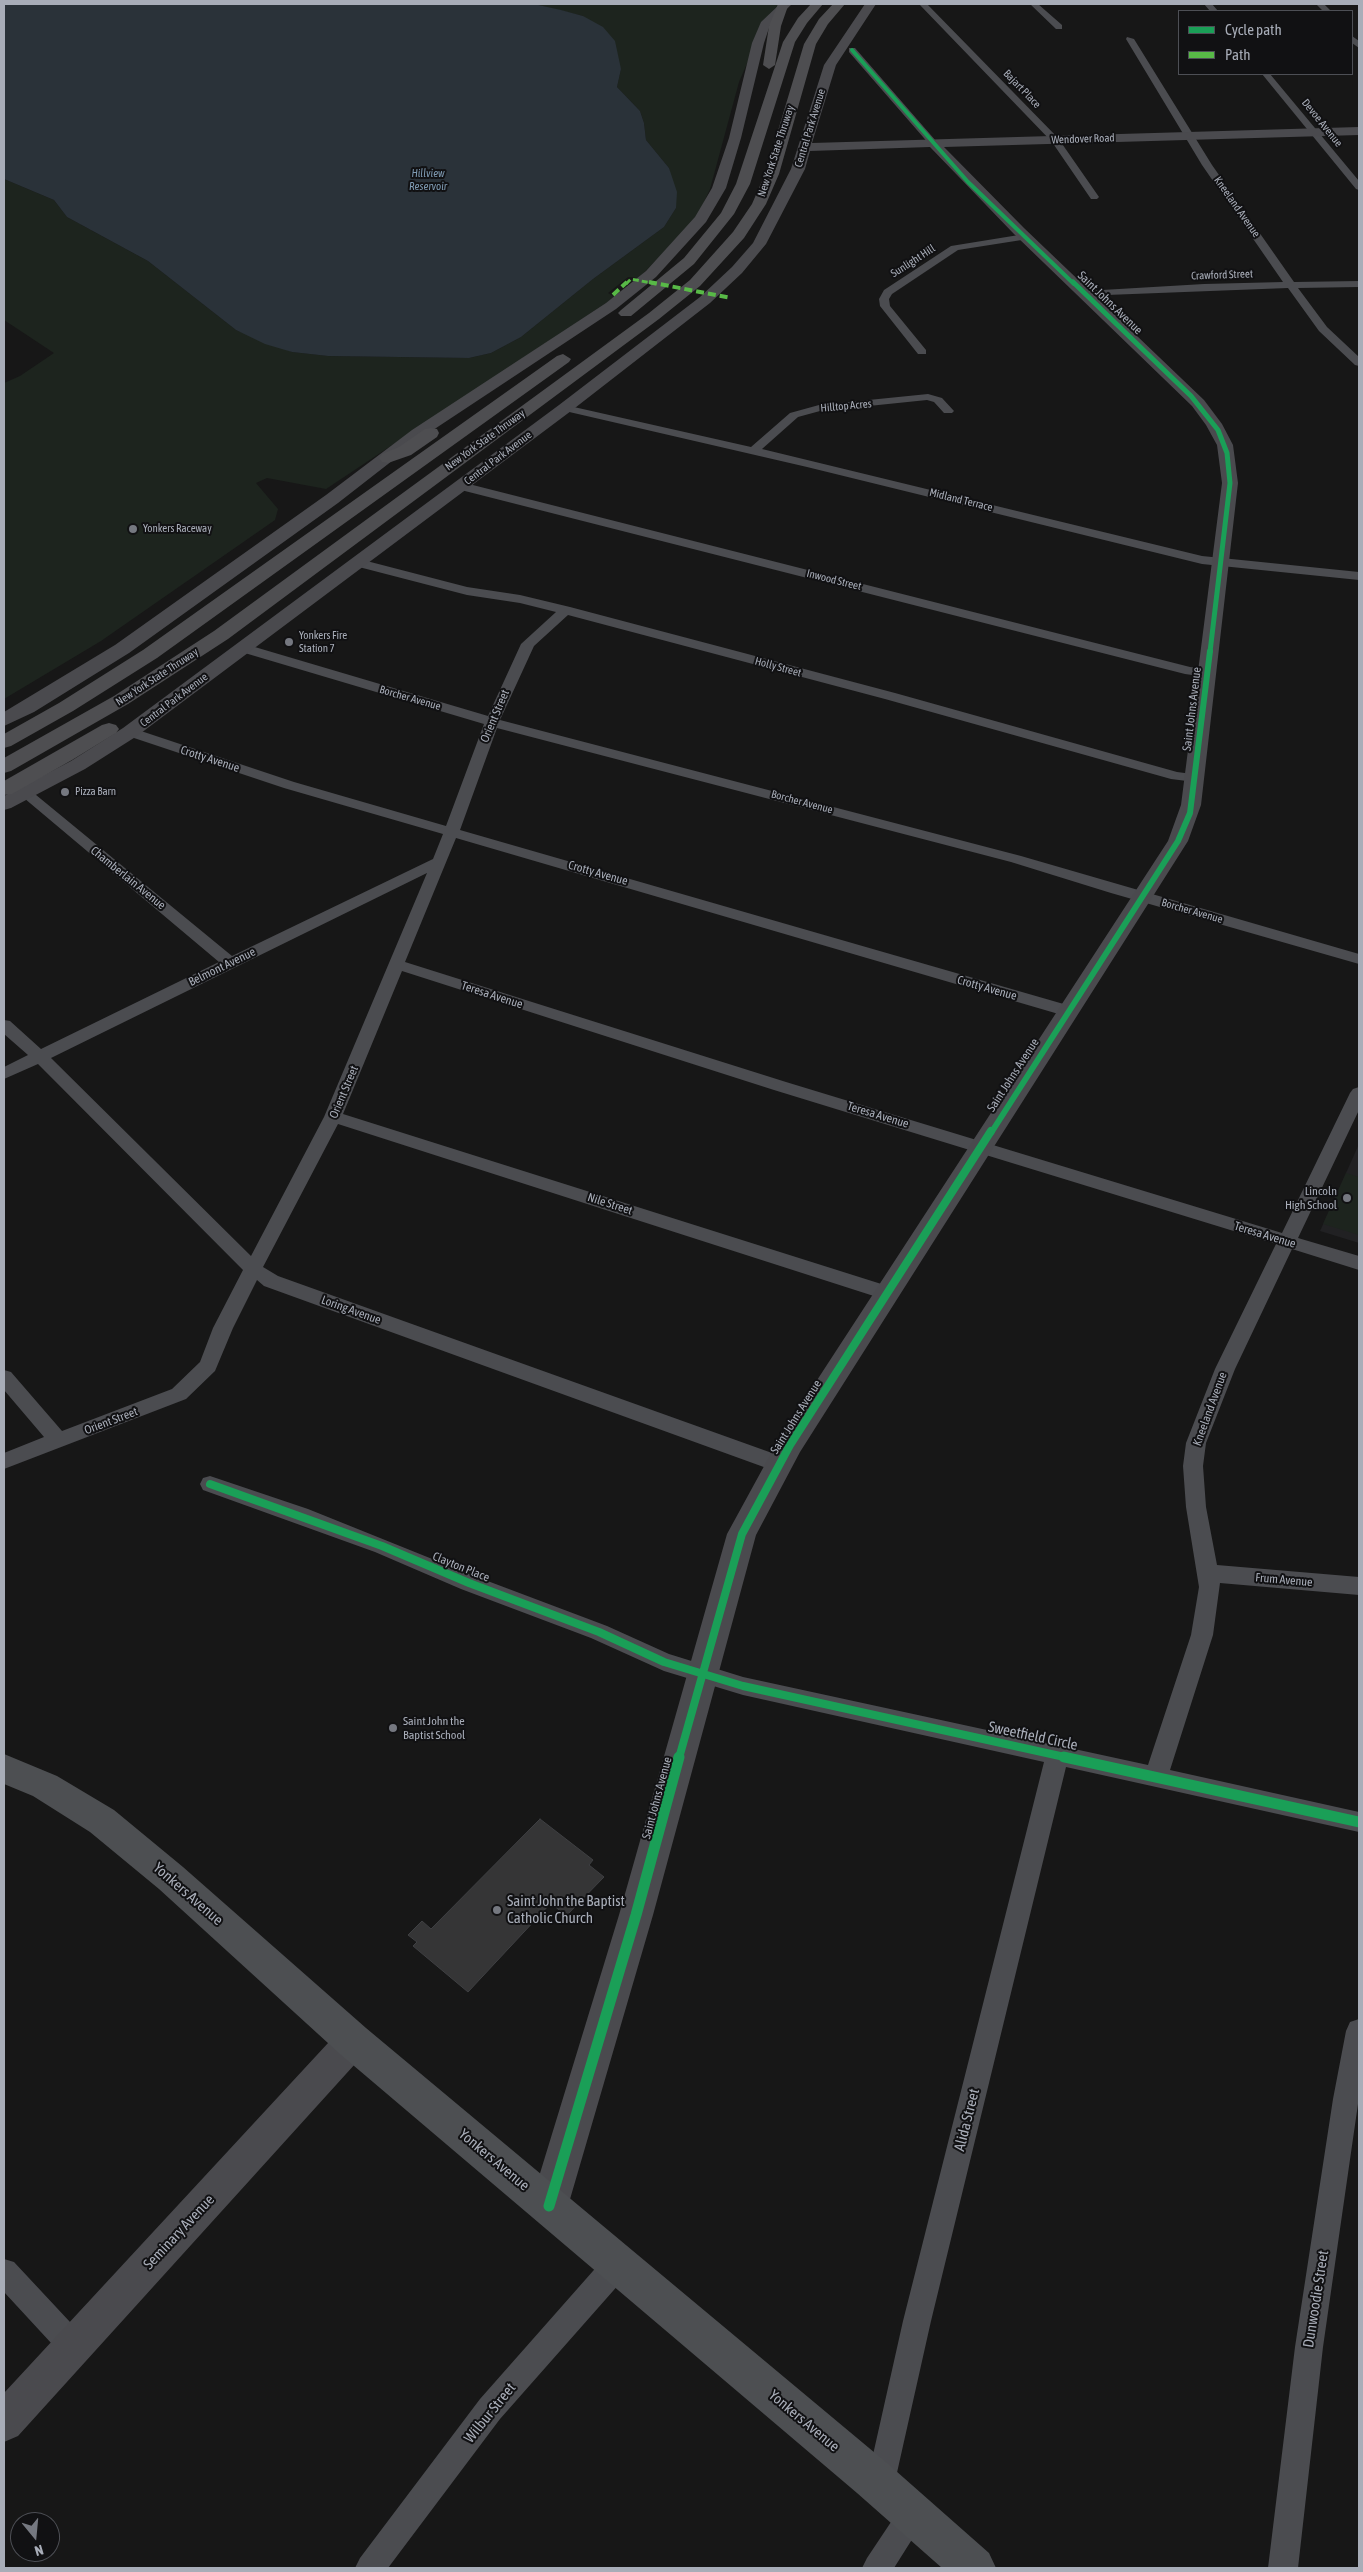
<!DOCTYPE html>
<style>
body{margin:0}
#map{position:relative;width:1363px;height:2572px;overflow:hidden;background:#171717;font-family:"Asap Condensed",sans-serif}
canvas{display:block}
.frame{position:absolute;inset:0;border:5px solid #a8adb8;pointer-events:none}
.legend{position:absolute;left:1178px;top:10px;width:175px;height:65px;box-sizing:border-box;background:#111113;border:1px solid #4d4f55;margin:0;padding:6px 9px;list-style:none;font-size:15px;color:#a8adb8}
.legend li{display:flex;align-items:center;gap:10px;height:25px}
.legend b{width:25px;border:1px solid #4d4f55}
.north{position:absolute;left:10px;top:2512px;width:50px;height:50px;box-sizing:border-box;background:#111113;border:1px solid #4d4f55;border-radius:50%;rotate:163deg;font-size:14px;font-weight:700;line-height:20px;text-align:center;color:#a8adb8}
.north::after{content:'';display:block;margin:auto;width:18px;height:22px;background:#757880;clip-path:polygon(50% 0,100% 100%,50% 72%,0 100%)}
</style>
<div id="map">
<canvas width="1363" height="2572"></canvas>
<div class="frame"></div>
<ul class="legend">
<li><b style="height:6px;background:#1a9f57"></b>Cycle path</li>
<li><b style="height:6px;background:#58b947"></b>Path</li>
</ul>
<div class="north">N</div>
</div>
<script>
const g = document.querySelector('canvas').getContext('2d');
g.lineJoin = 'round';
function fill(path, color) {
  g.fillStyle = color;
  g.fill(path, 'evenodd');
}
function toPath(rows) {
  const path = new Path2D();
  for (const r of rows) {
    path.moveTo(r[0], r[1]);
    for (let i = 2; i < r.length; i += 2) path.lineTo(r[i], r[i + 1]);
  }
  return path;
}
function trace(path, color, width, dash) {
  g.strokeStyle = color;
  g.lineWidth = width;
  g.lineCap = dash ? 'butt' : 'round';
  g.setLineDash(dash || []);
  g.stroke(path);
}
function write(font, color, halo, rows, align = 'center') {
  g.font = font + ' "Asap Condensed",sans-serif';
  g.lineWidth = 4;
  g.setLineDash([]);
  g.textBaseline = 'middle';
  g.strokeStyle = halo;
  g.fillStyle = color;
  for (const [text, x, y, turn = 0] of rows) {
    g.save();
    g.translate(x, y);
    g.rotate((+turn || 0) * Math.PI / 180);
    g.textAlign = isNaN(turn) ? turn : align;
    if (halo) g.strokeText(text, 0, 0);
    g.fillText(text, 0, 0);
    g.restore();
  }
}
fill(toPath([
 [1359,1144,1359,1243,1320,1231]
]), '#212123');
fill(toPath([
 [534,4,782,4,766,20,739,82,710,189,697,217,639,278,628,277,608,293,615,297,326,489,267,478,256,483,278,509,275,520,101,641,4,699,4,383,20,376,54,353,4,320,4,179,54,200,67,217,148,261,236,330,292,352,328,356,469,358,491,353,521,337,593,279,664,227,676,208,669,168,646,140,644,123,640,111,617,87,621,69,583,16],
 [1346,1173,1359,1177,1359,1235,1323,1224]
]), '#1d241e');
fill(toPath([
 [4,4,534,4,561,10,583,16,603,27,615,41,621,69,617,87,640,111,644,123,646,140,669,168,677,192,676,208,664,227,593,279,521,337,491,353,469,358,328,356,292,352,265,344,236,330,148,261,67,217,54,200,4,179]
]), '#2a3239');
const building = toPath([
 [540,1819,593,1860,589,1865,604,1877,566,1916,551,1903,468,1992,413,1946,417,1942,408,1935,422,1921,431,1929,540,1819]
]);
fill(building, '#353536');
trace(building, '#3f4043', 1);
fill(toPath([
 [919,4,927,4,1058,138,1099,197,1097,199,1091,199,1052,142,919,4],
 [1030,4,1038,4,1062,25,1062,29,1056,29,1030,4],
 [1204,4,1212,4,1218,11,1210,11,1204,4],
 [1316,4,1324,4,1331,11,1323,11,1316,4],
 [1352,36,1359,41,1359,48,1352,43,1352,36],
 [1127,37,1134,39,1212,165,1294,282,1359,281,1359,287,1298,288,1327,327,1359,357,1359,366,1355,365,1319,331,1288,288,1081,296,1080,294,1085,291,1204,284,1283,282,1202,165,1126,39,1127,37],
 [849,48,855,48,936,141,936,145,930,145,849,52,849,48],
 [1262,74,1270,74,1359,181,1359,190,1356,189,1262,74],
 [1025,234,1030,237,1028,239,958,250,892,294,889,299,890,306,926,350,926,354,918,354,880,306,879,299,884,290,951,246,1025,234],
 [928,394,942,398,954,411,952,413,944,413,934,402,927,400,820,411,798,417,762,449,1202,556,1359,572,1359,580,1202,564,807,467,565,411,559,408,565,405,751,447,790,413,819,405,928,394],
 [461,482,1190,667,1212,670,1214,673,1207,677,1185,674,457,489,455,486,461,482],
 [359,559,467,587,520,595,570,607,895,693,1177,772,1200,775,1202,778,1195,782,1171,779,885,699,568,615,534,646,500,720,1021,856,1359,954,1359,964,1111,893,1011,862,497,728,460,830,1074,1007,1076,1011,1074,1015,1068,1016,1062,1015,456,838,405,962,786,1082,1282,1233,1350,1093,1353,1089,1359,1087,1359,1110,1298,1238,1359,1256,1359,1270,1292,1249,1235,1369,1206,1443,1203,1466,1206,1507,1217,1565,1359,1577,1359,1595,1220,1583,1213,1635,1170,1770,1359,1812,1359,1832,1066,1767,931,2321,894,2486,890,2496,880,2500,870,2496,866,2486,903,2321,1044,1762,743,1695,664,1671,591,1638,461,1589,375,1552,203,1490,200,1484,203,1478,210,1476,308,1509,477,1577,607,1626,669,1654,743,1677,1148,1765,1191,1635,1199,1587,1186,1507,1183,1466,1186,1443,1215,1369,1276,1244,774,1090,402,971,343,1114,894,1288,896,1293,894,1298,887,1300,880,1298,338,1124,263,1267,278,1276,786,1458,789,1464,786,1470,779,1472,772,1470,264,1286,257,1280,233,1328,215,1371,186,1399,4,1469,4,1453,44,1437,4,1390,4,1370,11,1372,62,1431,172,1389,200,1362,213,1328,243,1270,38,1064,4,1079,4,1067,28,1055,4,1034,4,1020,10,1021,41,1049,219,962,18,793,20,790,30,790,232,956,433,859,443,834,284,788,125,735,123,732,130,728,135,729,294,782,446,826,484,724,238,651,236,648,238,645,248,645,488,716,521,644,556,612,520,603,467,595,355,566,353,563,355,560,359,559],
 [427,873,324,1117,251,1256,51,1058,427,873],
 [1359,2019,1359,2097,1323,2347,1298,2568,1268,2568,1295,2347,1333,2099,1346,2031,1350,2022,1359,2019],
 [618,2250,628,2254,632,2264,628,2274,500,2419,388,2568,355,2568,360,2558,480,2399,608,2254,618,2250],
 [4,2259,14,2262,84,2337,88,2347,84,2357,74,2361,64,2357,4,2292,4,2259],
 [913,2499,923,2504,928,2514,894,2568,862,2568,867,2558,903,2504,913,2499]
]), '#4b4c50');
fill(toPath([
 [780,4,792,4,770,25,764,43,741,138,726,188,706,222,656,277,616,309,424,436,338,503,129,653,34,712,4,726,4,712,115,645,326,495,412,430,606,303,646,271,695,217,712,188,729,138,752,43,761,22,780,4],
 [865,4,876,4,836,65,812,143,1359,127,1359,135,944,147,1024,228,1204,400,1222,424,1233,445,1238,483,1201,805,1188,841,800,1452,756,1535,653,1915,568,2206,562,2219,549,2225,536,2219,530,2206,619,1915,727,1534,780,1437,1168,841,1181,805,1222,483,1217,445,1206,425,1192,406,1014,234,930,147,810,151,805,169,766,244,742,273,710,303,571,411,137,736,85,769,11,808,4,810,4,796,71,761,123,728,559,405,700,297,732,267,753,243,791,169,824,65,865,4],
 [353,2024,365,2029,371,2041,365,2053,18,2436,4,2442,4,2393,341,2029,353,2024]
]), '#4a4a4e');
fill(toPath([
 [4,1754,57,1776,114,1810,183,1867,366,2028,887,2463,989,2553,996,2568,942,2568,857,2493,340,2054,159,1889,90,1832,33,1796,4,1784,4,1754]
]), '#4d4f52');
fill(toPath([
 [778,4,786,4,788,6,781,26,775,65,769,69,763,65,769,26,778,4],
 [811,4,823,4,807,23,795,42,750,184,734,214,694,264,631,316,621,316,618,313,621,310,684,258,721,213,736,184,783,42,798,18,811,4],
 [833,4,845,4,828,24,816,44,779,174,766,204,744,238,700,286,659,319,228,639,128,704,11,771,4,773,4,758,114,696,214,631,649,313,690,280,733,232,752,204,765,174,804,44,819,19,833,4],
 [563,354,571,359,569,362,157,658,73,711,11,746,4,748,4,734,59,703,143,650,557,356,563,354],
 [431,428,437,429,439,433,437,437,411,455,388,463,382,462,379,458,382,454,399,447,425,429,431,428],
 [109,723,116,725,119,729,116,733,72,760,12,794,4,795,4,781,102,725,109,723]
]), '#4e4e51');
trace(toPath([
 [626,284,631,279,656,284]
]), '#58b947', 3, [6, 3]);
trace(toPath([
 [649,282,731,298],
 [613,295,627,282]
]), '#58b947', 4, [8, 4]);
trace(toPath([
 [852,50,968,182,1074,284]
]), '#1a9f57', 4);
trace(toPath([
 [1073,282,1191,396,1218,430,1227,453,1230,483,1210,652]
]), '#1a9f57', 5);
trace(toPath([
 [991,1133,1178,841,1190,813,1210,651]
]), '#1a9f57', 6);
trace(toPath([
 [210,1484,382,1546,469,1583,599,1632,664,1662,743,1686,1069,1758],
 [679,1758,742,1534,790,1445,991,1131]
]), '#1a9f57', 8);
trace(toPath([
 [1064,1757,1359,1822],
 [549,2206,636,1915,679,1757]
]), '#1a9f57', 11);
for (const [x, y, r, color] of [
 [133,529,5,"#757880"],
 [289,642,5,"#757880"],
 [65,792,5,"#757880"],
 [1347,1198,5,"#757880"],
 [393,1728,5,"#757880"],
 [497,1910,5,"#757880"]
]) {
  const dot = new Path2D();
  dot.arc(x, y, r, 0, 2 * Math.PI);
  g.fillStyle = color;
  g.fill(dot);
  trace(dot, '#111113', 2);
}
write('11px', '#a8adb8', '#111113', [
 ["Bajart Place",1022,89,46],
 ["Devoe Avenue",1322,123,51],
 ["Central Park Avenue",810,128,-73],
 ["Wendover Road",1083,139,-2],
 ["New York State Thruway",776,151,-72],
 ["Kneeland Avenue",1237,207,55],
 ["Sunlight Hill",913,261,-33],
 ["Crawford Street",1222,275,-2],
 ["Hilltop Acres",846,406,-5],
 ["New York State Thruway",485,440,-36],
 ["Central Park Avenue",498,458,-37],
 ["Midland Terrace",961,500,14],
 ["Inwood Street",834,580,14],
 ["Holly Street",778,667,15],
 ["New York State Thruway",157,677,-33],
 ["Borcher Avenue",410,698,16],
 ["Central Park Avenue",174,700,-37],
 ["Borcher Avenue",802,802,15],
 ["Borcher Avenue",1192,911,16]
]);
write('italic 11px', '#7f9bb3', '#111113', [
 ["Hillview",428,174],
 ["Reservoir",428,187]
]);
write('11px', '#a8adb8', '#111113', [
 ["Yonkers Raceway",143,529],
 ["Yonkers Fire",299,636],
 ["Station 7",299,649],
 ["Pizza Barn",75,792]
], 'left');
write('12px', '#a8adb8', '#111113', [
 ["Saint Johns Avenue",1110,303,44],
 ["Saint Johns Avenue",1192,709,-83],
 ["Orient Street",495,716,-67],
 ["Crotty Avenue",210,759,18],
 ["Crotty Avenue",598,873,16],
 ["Chamberlain Avenue",128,878,39],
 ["Belmont Avenue",222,967,-26],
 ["Crotty Avenue",987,988,16],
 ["Teresa Avenue",492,995,18],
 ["Saint Johns Avenue",1013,1075,-57],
 ["Orient Street",344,1092,-67],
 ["Teresa Avenue",878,1115,17],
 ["Nile Street",610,1204,18],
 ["Teresa Avenue",1265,1235,17],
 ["Loring Avenue",351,1310,20],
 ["Kneeland Avenue",1210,1409,-70],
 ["Saint Johns Avenue",796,1417,-58],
 ["Orient Street",111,1421,-21],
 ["Clayton Place",461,1567,22],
 ["Frum Avenue",1284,1580,5],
 ["Saint Johns Avenue",657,1798,-75]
]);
write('12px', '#a8adb8', '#111113', [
 ["Lincoln",1337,1191],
 ["High School",1337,1205],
 ["Saint John the",403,1721,"left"],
 ["Baptist School",403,1735,"left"]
], 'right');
write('15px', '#a8adb8', '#111113', [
 ["Sweetfield Circle",1033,1736,12],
 ["Yonkers Avenue",188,1894,41],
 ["Alida Street",967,2120,-76],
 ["Yonkers Avenue",494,2160,40],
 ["Seminary Avenue",179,2232,-47],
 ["Dunwoodie Street",1316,2299,-81],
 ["Wilbur Street",490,2413,-51],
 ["Yonkers Avenue",804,2421,40]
]);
write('15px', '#a8adb8', '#111113', [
 ["Saint John the Baptist",507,1901],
 ["Catholic Church",507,1918]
], 'left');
</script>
